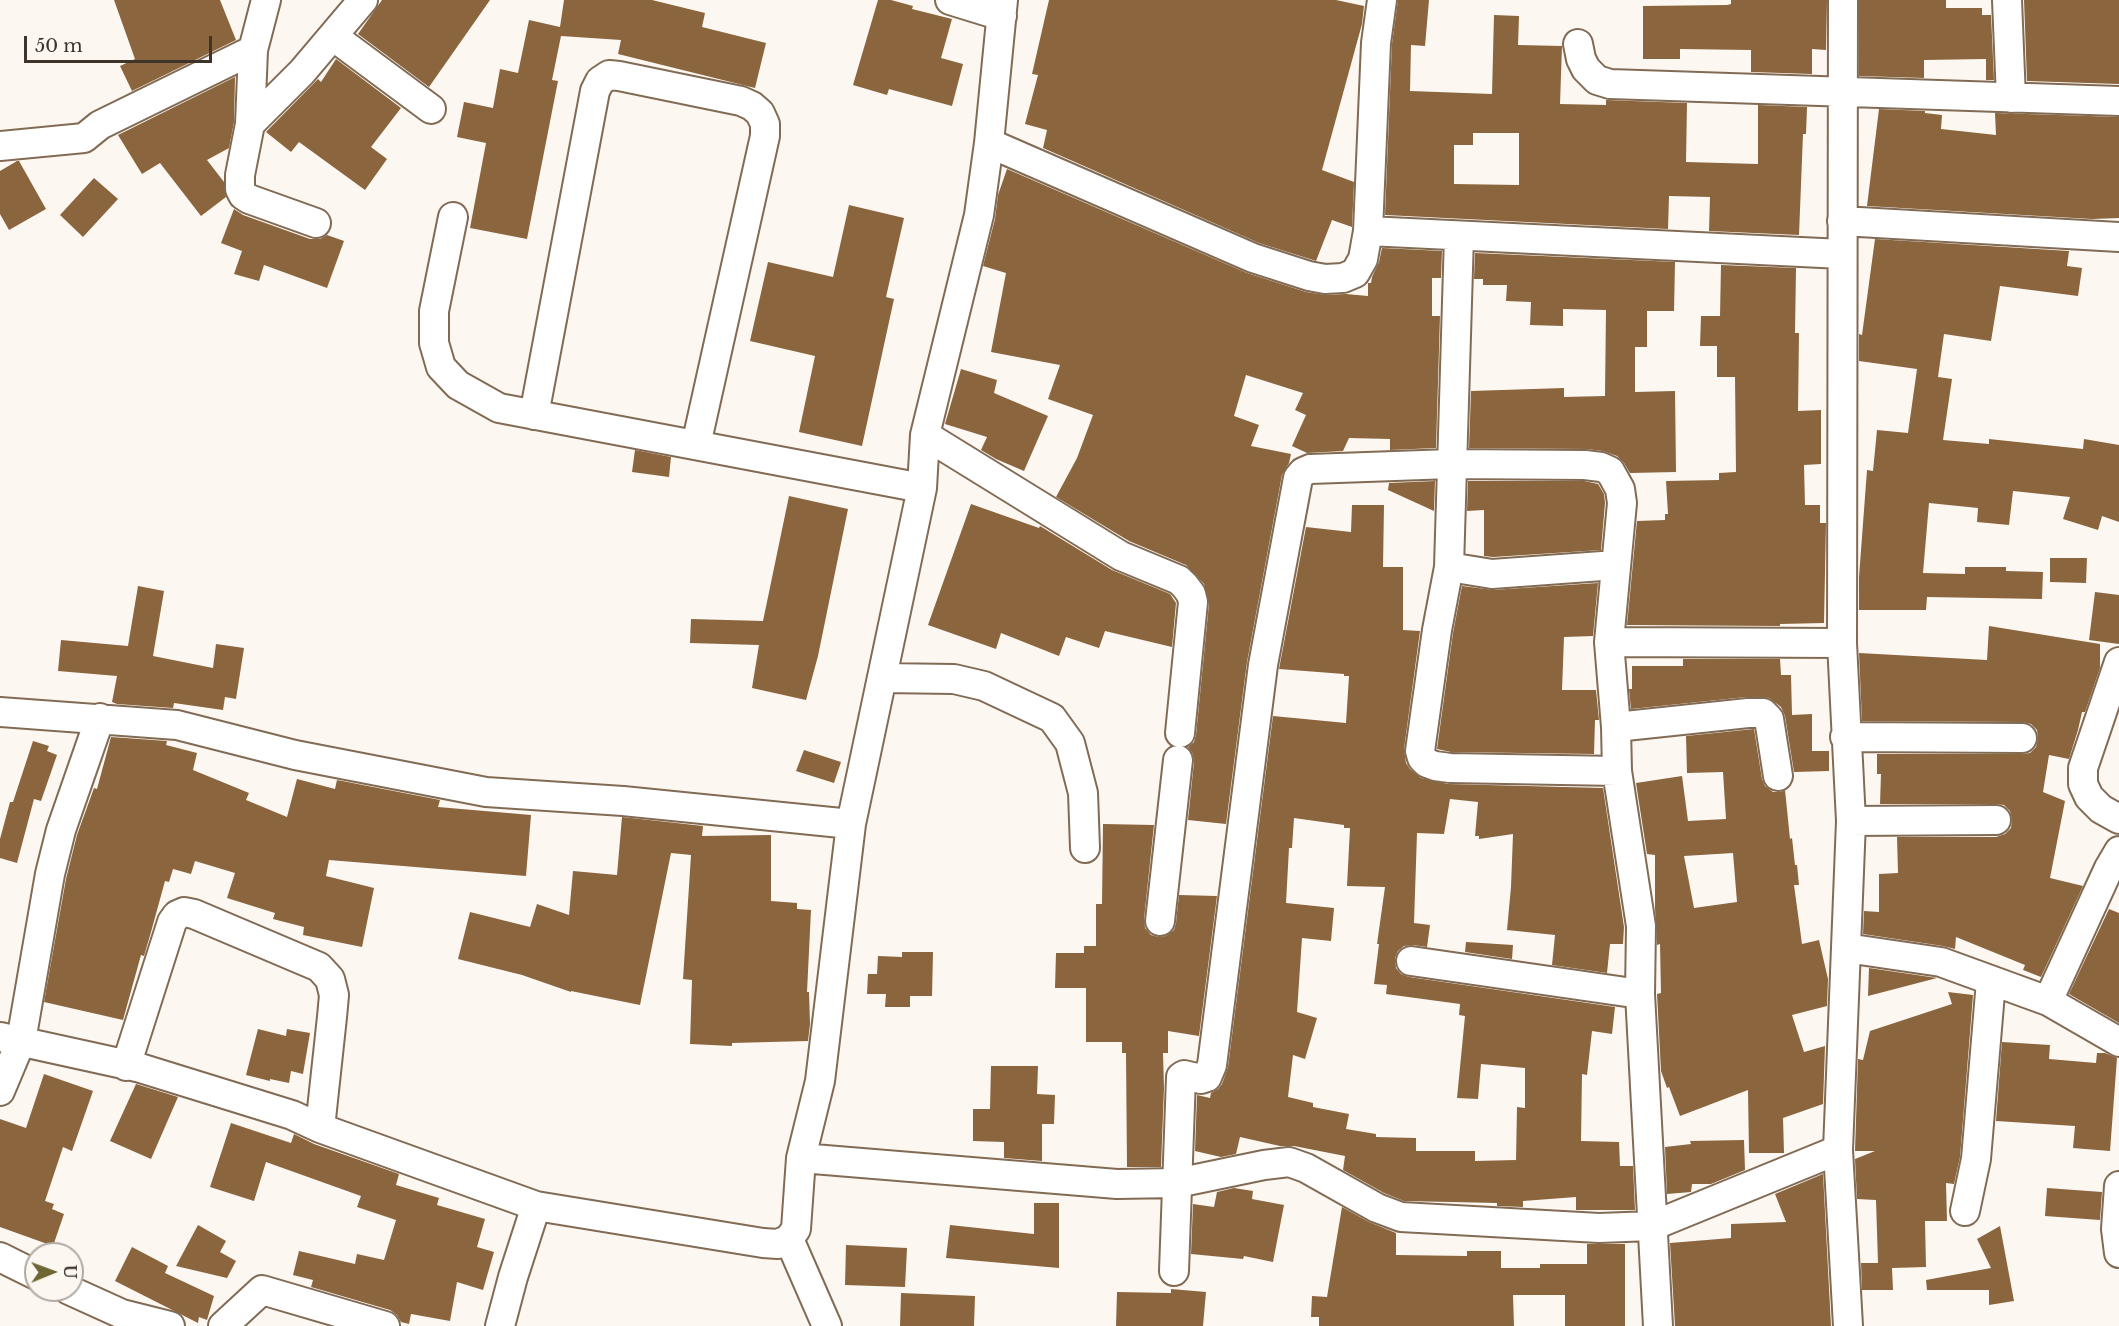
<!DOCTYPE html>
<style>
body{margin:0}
#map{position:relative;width:2119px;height:1326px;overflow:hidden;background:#fdf7f2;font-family:"Libre Baskerville",serif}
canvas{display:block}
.north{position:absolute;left:24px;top:1242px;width:60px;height:60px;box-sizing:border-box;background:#fdf7f2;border:2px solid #b1a9a2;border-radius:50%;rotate:89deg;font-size:16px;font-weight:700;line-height:24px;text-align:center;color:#3e342a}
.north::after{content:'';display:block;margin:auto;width:21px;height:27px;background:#6d6733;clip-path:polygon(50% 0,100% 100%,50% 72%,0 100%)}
.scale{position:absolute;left:24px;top:36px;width:188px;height:27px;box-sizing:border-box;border:3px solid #3e342a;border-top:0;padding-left:8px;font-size:18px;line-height:21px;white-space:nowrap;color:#3e342a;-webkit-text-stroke:4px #fdf7f2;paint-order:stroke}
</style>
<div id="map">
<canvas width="2119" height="1326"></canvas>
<div class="north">U</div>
<div class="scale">50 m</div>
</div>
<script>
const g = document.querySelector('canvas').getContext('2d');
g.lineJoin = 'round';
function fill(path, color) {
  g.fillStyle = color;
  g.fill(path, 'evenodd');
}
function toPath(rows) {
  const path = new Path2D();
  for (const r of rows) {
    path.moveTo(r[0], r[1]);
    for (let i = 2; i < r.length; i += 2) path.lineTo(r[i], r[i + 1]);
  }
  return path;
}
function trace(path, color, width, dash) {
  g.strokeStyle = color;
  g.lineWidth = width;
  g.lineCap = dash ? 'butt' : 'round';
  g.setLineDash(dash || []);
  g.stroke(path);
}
fill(toPath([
 [114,0,220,0,236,40,132,91,120,66,135,59],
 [382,0,490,0,429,87,358,34],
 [564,0,652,0,705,13,702,27,766,43,755,88,618,54,621,40,561,36,552,80,558,81,527,239,470,228,486,143,457,137,464,102,493,108,500,69,518,73,529,20,560,27],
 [878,0,891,0,913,6,912,9,952,19,941,58,963,64,952,106,889,89,887,95,853,85],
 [1049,0,1336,0,1364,6,1362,24,1322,170,1354,182,1352,227,1332,220,1316,261,1313,260,1259,243,1043,148,1047,130,1025,124,1038,75,1032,74],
 [1398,0,1429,0,1425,46,1411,45,1410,91,1492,94,1494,15,1519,16,1518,45,1562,46,1560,104,1606,105,1606,100,1687,103,1686,162,1758,164,1758,105,1807,107,1806,134,1803,134,1799,235,1709,231,1710,197,1669,196,1668,229,1385,215,1392,44],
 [1473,133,1519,133,1519,185,1454,184,1454,145,1473,145],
 [1731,0,1827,0,1826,50,1812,49,1812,74,1751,72,1751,50,1680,49,1680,59,1643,59,1643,6,1727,5,1731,4],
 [1859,0,1946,0,1946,8,1982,8,1982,15,1991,15,1994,80,1986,80,1986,59,1924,60,1924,78,1859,76],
 [2024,0,2119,0,2119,84,2027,81],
 [336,59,401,108,371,147,387,159,365,190,299,142,291,152,266,132,318,79,321,82],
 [235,77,234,122,229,148,207,160,224,182,226,197,201,216,160,163,142,174,118,135],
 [1879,109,1925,111,1925,113,1942,115,1941,129,1996,135,1995,113,2119,117,2119,218,2092,219,1867,206],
 [17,161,19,161,46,209,9,230,0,214,0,171],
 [1007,169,1247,273,1306,292,1326,295,1346,294,1368,296,1368,283,1371,283,1372,277,1379,262,1382,248,1442,251,1441,278,1432,278,1432,316,1440,316,1436,448,1390,450,1390,439,1349,438,1343,451,1307,453,1292,446,1306,415,1295,410,1303,393,1246,375,1234,416,1259,425,1251,446,1291,454,1289,463,1282,475,1247,662,1226,824,1188,820,1194,762,1193,754,1188,747,1194,742,1196,735,1209,604,1204,584,1186,565,1129,541,1056,497,1077,458,1093,415,1048,399,1060,365,991,352,1006,273,983,266,995,219,998,195],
 [94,178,118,199,83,237,60,215],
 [849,205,904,218,886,297,894,299,862,446,799,432,815,356,750,341,768,262,833,277],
 [234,209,243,215,310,239,320,239,327,235,344,241,327,288,264,265,259,281,234,274,242,251,221,243],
 [1875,239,2069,251,2067,266,2082,268,2078,296,2000,286,1991,341,1944,334,1938,377,1952,379,1943,440,1989,444,1989,439,2083,449,2084,439,2119,445,2119,522,2102,516,2098,530,2063,519,2070,497,2013,491,2009,525,1977,522,1978,508,1929,503,1923,573,1965,574,1965,567,2006,567,2006,571,2043,572,2042,599,1927,597,1926,610,1859,610,1859,577,1867,470,1873,471,1877,430,1908,433,1917,369,1859,361,1859,334,1862,335],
 [1475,253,1675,262,1674,311,1647,311,1647,347,1635,347,1635,392,1675,391,1676,472,1630,473,1624,463,1617,456,1603,451,1587,449,1469,448,1471,391,1564,388,1564,397,1605,396,1606,310,1563,309,1563,326,1530,325,1531,302,1506,301,1507,285,1483,285,1483,279,1474,279],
 [1721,265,1796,268,1795,333,1799,333,1798,411,1821,410,1821,464,1804,465,1805,505,1820,505,1820,523,1826,523,1824,623,1780,624,1780,626,1627,625,1637,521,1665,520,1665,514,1668,514,1666,481,1719,480,1719,473,1736,472,1735,377,1717,377,1717,346,1700,346,1701,316,1720,316],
 [961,369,997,380,994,393,1048,416,1024,471,996,459,981,450,987,437,945,424],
 [635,450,671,457,669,477,632,472],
 [1435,481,1434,511,1388,490,1389,483],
 [1468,481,1584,481,1598,484,1604,494,1605,503,1601,550,1493,557,1484,556,1484,510,1467,511],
 [789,496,848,509,818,656,806,700,752,688,759,645,690,643,691,619,763,621],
 [971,504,1039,528,1040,526,1112,570,1170,594,1176,603,1172,647,1105,631,1099,648,1066,637,1059,656,1001,633,996,649,928,625],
 [1352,505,1384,505,1383,567,1403,567,1403,630,1420,631,1404,749,1406,763,1410,769,1421,778,1448,784,1603,788,1624,927,1623,944,1610,944,1607,973,1552,965,1555,935,1507,930,1511,887,1513,834,1479,839,1479,836,1475,836,1478,802,1450,799,1444,834,1417,833,1414,923,1430,925,1427,947,1413,945,1404,946,1398,951,1395,958,1396,968,1401,974,1409,977,1615,1007,1612,1034,1592,1031,1587,1075,1582,1074,1581,1141,1619,1142,1620,1166,1633,1166,1635,1210,1576,1210,1576,1197,1523,1201,1523,1207,1497,1206,1497,1203,1404,1201,1384,1193,1343,1170,1345,1156,1294,1146,1280,1146,1240,1137,1236,1154,1221,1157,1195,1151,1197,1095,1210,1098,1211,1093,1218,1089,1222,1084,1228,1067,1273,716,1346,723,1349,676,1344,676,1344,674,1279,669,1306,527,1351,532],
 [1294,818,1344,825,1344,828,1350,828,1347,886,1385,887,1377,944,1379,944,1374,984,1387,985,1386,994,1460,1004,1459,1015,1465,1016,1457,1098,1478,1099,1481,1064,1525,1068,1525,1108,1517,1107,1516,1160,1475,1161,1475,1151,1416,1151,1416,1138,1376,1137,1376,1134,1346,1129,1349,1114,1313,1107,1313,1103,1288,1097,1293,1055,1305,1059,1317,1018,1297,1012,1302,938,1331,941,1334,908,1286,903,1289,848,1292,848],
 [2050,558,2087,558,2086,583,2050,582],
 [1598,583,1593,636,1564,637,1562,690,1596,690,1599,720,1595,720,1594,754,1451,752,1437,749,1453,633,1462,586,1493,590],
 [138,586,164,591,153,656,213,668,216,644,244,648,236,699,225,697,223,710,174,703,173,708,117,704,112,702,117,676,58,671,61,640,128,646],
 [2095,592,2119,595,2119,644,2089,640],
 [1989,626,2100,644,2100,668,2085,712,2082,712,2078,730,2069,759,2049,755,2043,792,2065,801,2050,878,2083,886,2041,977,2023,970,2025,965,1956,937,1955,949,1943,946,1863,934,1864,911,1879,912,1879,874,1898,873,1897,837,1996,837,2005,834,2011,828,2012,820,2010,811,2004,805,1996,804,1880,804,1881,774,1877,774,1877,754,2022,754,2030,753,2036,747,2038,738,2037,730,2031,724,2022,722,1862,721,1859,653,1987,660],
 [1683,659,1780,659,1781,675,1791,675,1792,715,1812,714,1812,751,1829,751,1829,771,1794,772,1785,716,1781,707,1769,698,1746,697,1631,709,1629,689,1632,689,1632,666,1683,666],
 [1754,729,1762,779,1765,786,1773,792,1780,792,1785,790,1790,839,1792,838,1795,865,1797,865,1799,885,1794,885,1802,944,1819,940,1828,979,1827,1006,1792,1015,1804,1052,1825,1046,1823,1104,1783,1118,1784,1153,1749,1153,1748,1090,1680,1116,1669,1087,1667,1088,1661,1071,1657,994,1661,993,1660,944,1657,945,1655,908,1655,855,1647,854,1636,783,1682,776,1688,821,1726,819,1723,772,1687,773,1686,736],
 [1733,853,1737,902,1694,908,1684,856],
 [111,737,167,741,166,745,197,753,193,770,249,793,246,800,287,817,297,779,335,789,337,780,440,800,438,807,531,815,526,876,329,860,326,876,374,888,362,947,303,935,304,927,273,919,275,913,227,898,235,873,195,861,191,874,173,869,169,882,165,881,151,932,144,956,141,955,123,1020,44,1002,66,879,77,835,94,788,97,789],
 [33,741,49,746,47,751,57,755,41,801,34,799,17,863,0,858,0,839,10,802,13,802],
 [804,750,841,762,834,783,796,771],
 [622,817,703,826,702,836,771,835,771,901,797,903,797,909,811,910,807,992,809,992,810,1024,808,1041,732,1043,732,1046,690,1044,692,980,683,979,691,855,671,853,640,1005,571,991,571,992,522,975,458,959,470,912,530,927,537,904,569,915,573,871,617,875],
 [1103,824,1154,825,1144,919,1145,928,1151,935,1158,937,1166,936,1174,930,1176,923,1179,895,1217,896,1199,1036,1168,1031,1168,1053,1163,1053,1164,1088,1161,1167,1127,1167,1126,1053,1122,1053,1122,1042,1086,1042,1086,988,1055,988,1056,953,1084,953,1084,946,1096,946,1096,904,1102,904],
 [2109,909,2119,913,2119,1023,2069,994],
 [1466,942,1513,945,1512,959,1465,952],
 [902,952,933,952,932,996,910,996,910,1007,885,1007,886,994,867,994,868,974,877,974,878,956,902,957],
 [1869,968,1937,978,1868,996],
 [1948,992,1973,995,1960,1157,1954,1184,1946,1183,1947,1221,1925,1221,1926,1267,1892,1268,1893,1290,1862,1290,1861,1263,1878,1263,1876,1200,1857,1199,1855,1159,1875,1151,1855,1151,1858,1059,1863,1060,1870,1031,1952,1004],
 [258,1029,286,1036,287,1029,310,1033,303,1074,291,1071,289,1083,270,1079,270,1081,246,1075],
 [2002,1042,2050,1045,2049,1059,2096,1063,2097,1053,2105,1053,2117,1058,2110,1151,2073,1148,2075,1126,1996,1121],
 [991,1066,1038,1066,1037,1094,1055,1095,1054,1124,1042,1124,1042,1161,1004,1158,1004,1142,973,1141,973,1109,990,1109],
 [44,1074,93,1091,72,1151,63,1147,45,1201,54,1204,52,1209,64,1214,53,1246,0,1227,0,1119,26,1128],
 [136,1084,178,1097,151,1159,110,1141],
 [231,1123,291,1143,294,1134,314,1144,399,1174,396,1185,439,1198,437,1205,485,1219,477,1247,494,1252,483,1290,457,1282,450,1321,411,1314,409,1324,401,1322,397,1315,390,1310,311,1287,313,1280,293,1275,299,1251,355,1264,357,1254,384,1260,396,1220,357,1207,361,1196,266,1162,254,1201,210,1187],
 [1744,1140,1745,1170,1711,1184,1692,1184,1691,1192,1667,1194,1665,1147,1691,1144,1690,1141],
 [1823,1174,1831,1326,1675,1326,1670,1243,1731,1238,1731,1224,1786,1222,1775,1194],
 [1234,1188,1253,1191,1252,1199,1284,1205,1273,1262,1244,1256,1243,1259,1191,1254,1193,1204,1214,1207,1217,1192],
 [2047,1188,2102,1192,2100,1220,2045,1216],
 [1034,1203,1059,1203,1059,1268,946,1258,950,1225,1034,1234],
 [1342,1207,1369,1222,1396,1233,1396,1255,1467,1256,1467,1251,1501,1251,1501,1268,1540,1268,1540,1264,1587,1264,1587,1244,1625,1244,1625,1326,1565,1326,1565,1295,1513,1295,1514,1326,1319,1326,1319,1317,1311,1317,1312,1296,1327,1297],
 [198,1225,226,1241,220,1252,236,1261,227,1278,176,1266],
 [2000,1226,2014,1301,1989,1305,1989,1290,1927,1290,1926,1280,1991,1268,1977,1239],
 [846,1245,907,1248,905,1287,845,1285],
 [132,1247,168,1266,165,1273,214,1296,207,1320,199,1317,198,1323,115,1281],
 [1171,1289,1206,1292,1203,1326,1116,1326,1117,1292,1171,1293],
 [901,1293,975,1296,974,1326,900,1326]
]), '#8a653d');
const minor = toPath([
 [266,0,253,50,250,124,240,175,240,189,243,195,249,199,316,223],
 [950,0,1002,16],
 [1843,0,1842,643,1851,821,1838,1150,1848,1326],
 [2007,0,2011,98],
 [334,37,431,109],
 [1578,44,1581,59,1586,69,1597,80,1610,84,2119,101],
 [250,124,302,72,363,0],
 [989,143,1253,258,1309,276,1325,279,1343,278,1355,273,1363,259,1368,231,1376,43,1382,0],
 [0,146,84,138,100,125,253,50],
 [453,217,434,311,434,343,441,367,458,385,499,408,922,488],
 [1842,221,2119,237],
 [1368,231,1842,254],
 [1459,236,1449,567,1437,630,1420,751,1422,758,1427,763,1435,766,1450,768,1617,771],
 [534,415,595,91,600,81,609,75,619,76,741,101,752,106,760,113,765,124,765,136,696,445],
 [925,435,1121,556,1179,580,1185,586,1191,594,1193,602,1180,733],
 [1449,567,1492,574,1616,565],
 [1609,642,1842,643],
 [2119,662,2083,768,2083,784,2089,797,2101,809,2119,819],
 [882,678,954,679,984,686,1052,718,1070,743,1083,793,1085,848],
 [0,712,177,725,295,755,486,792,623,801,851,824],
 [1616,727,1748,713,1763,713,1769,719,1778,776],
 [1845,737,2022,738],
 [1851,821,1996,820],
 [1160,921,1178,760],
 [1846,948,1941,962,2048,1001,2119,1042],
 [1411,961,1640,994],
 [2048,1001,2109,868,2119,851],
 [0,1037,137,1067,292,1115,320,1128,536,1206,763,1243,778,1244,789,1239,796,1229,801,1158,820,1081,851,824,922,488,925,435,979,215,989,143,1003,0],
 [126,1066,172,922,177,915,184,912,194,914,319,967,330,979,334,995,332,1017,320,1128],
 [0,1091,21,1041,50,874,61,830,100,718],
 [801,1158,1117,1184,1177,1183,1264,1165,1289,1162,1306,1168,1377,1208,1401,1217,1599,1228,1652,1226,1838,1150],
 [2119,1186,2116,1229,2119,1253],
 [1965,1211,1976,1159,1991,981],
 [789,1239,827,1326],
 [0,1257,36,1275],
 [1174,1271,1181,1077,1184,1075,1201,1079,1207,1077,1212,1065,1263,665,1298,478,1303,472,1310,469,1451,464,1585,465,1601,467,1610,471,1620,489,1622,503,1609,642,1616,727,1617,771,1641,926,1640,994,1658,1326],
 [69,1290,122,1314,170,1326],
 [223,1326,262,1290,385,1326],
 [500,1326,513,1277,536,1206]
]);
trace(minor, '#826b54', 32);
trace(minor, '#fff', 28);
</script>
